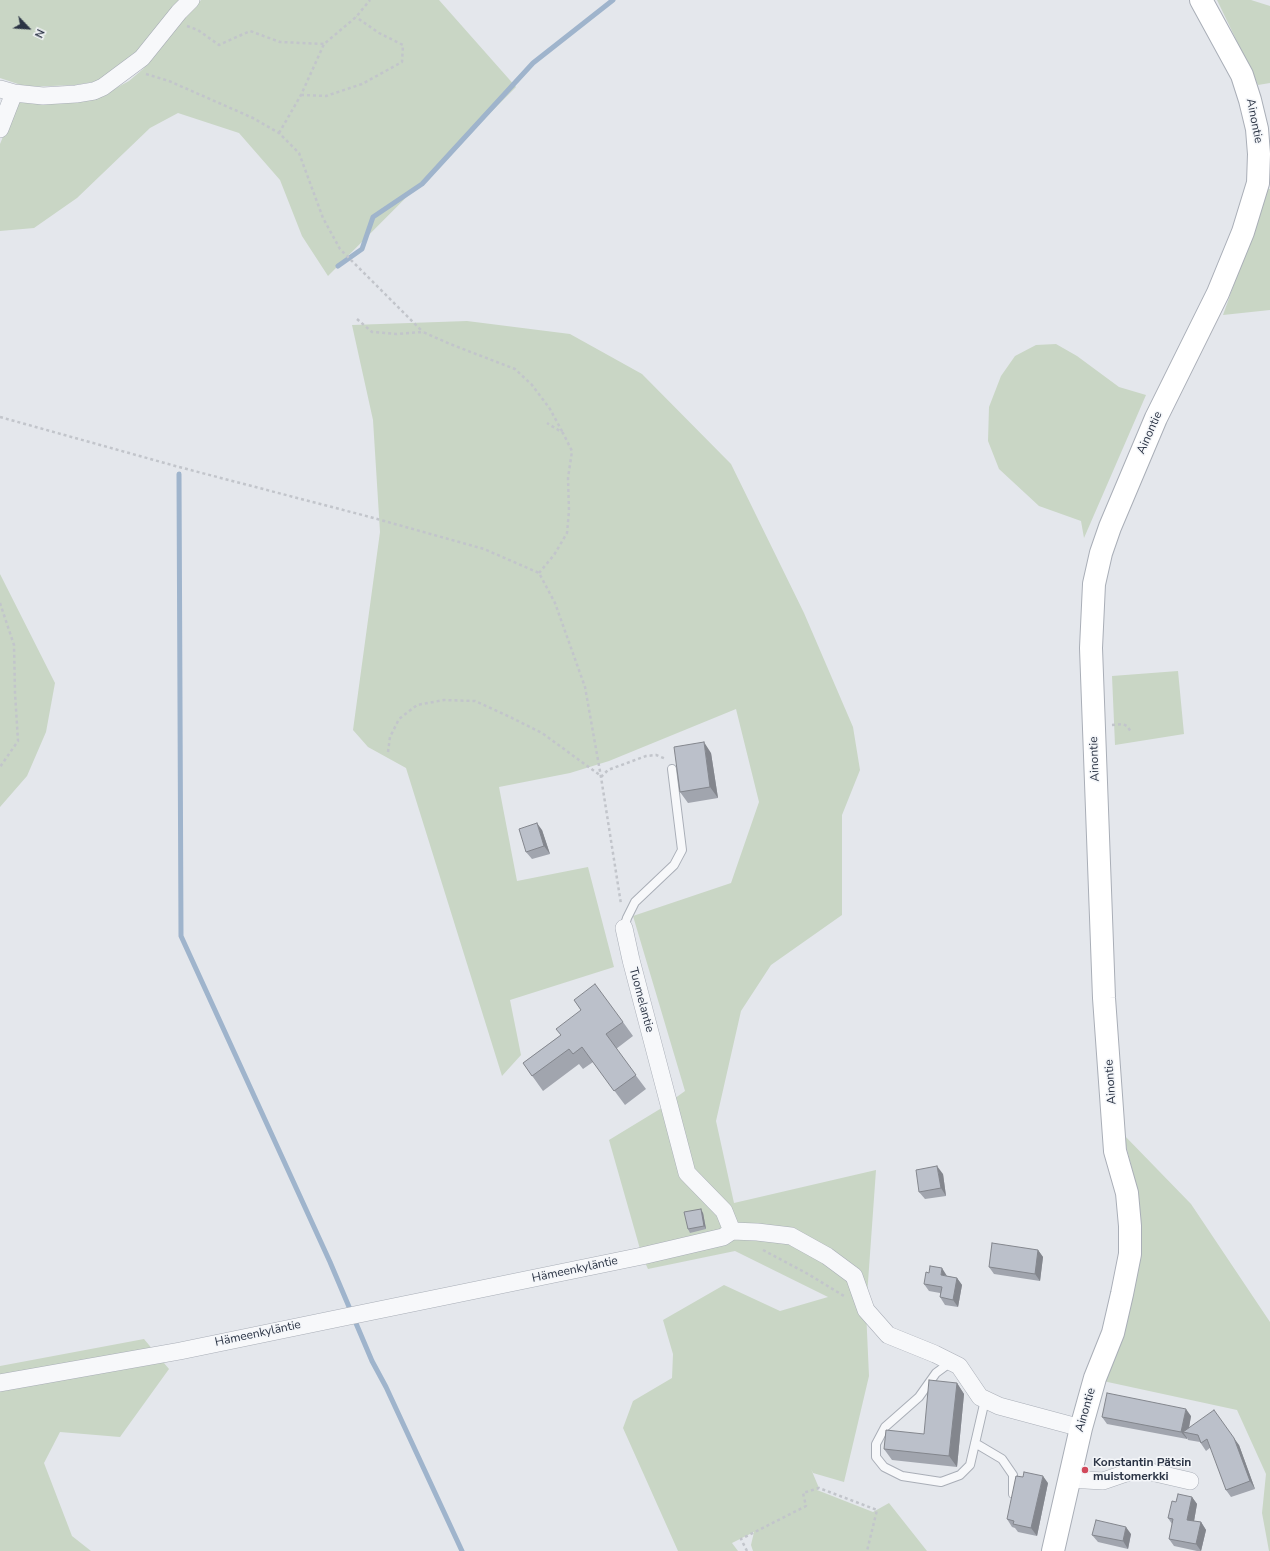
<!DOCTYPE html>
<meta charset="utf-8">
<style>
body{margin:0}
#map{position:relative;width:1270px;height:1551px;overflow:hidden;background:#e4e7ec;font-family:"Nunito Sans",sans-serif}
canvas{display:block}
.north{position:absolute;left:8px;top:8px;width:40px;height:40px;-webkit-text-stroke:3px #f4f6f9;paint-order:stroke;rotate:115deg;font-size:11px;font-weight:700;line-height:16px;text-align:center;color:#2b3445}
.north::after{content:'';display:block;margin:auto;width:14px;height:18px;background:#2b3445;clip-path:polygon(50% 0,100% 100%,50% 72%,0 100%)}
</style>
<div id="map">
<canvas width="1270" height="1551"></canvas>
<div class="north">N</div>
</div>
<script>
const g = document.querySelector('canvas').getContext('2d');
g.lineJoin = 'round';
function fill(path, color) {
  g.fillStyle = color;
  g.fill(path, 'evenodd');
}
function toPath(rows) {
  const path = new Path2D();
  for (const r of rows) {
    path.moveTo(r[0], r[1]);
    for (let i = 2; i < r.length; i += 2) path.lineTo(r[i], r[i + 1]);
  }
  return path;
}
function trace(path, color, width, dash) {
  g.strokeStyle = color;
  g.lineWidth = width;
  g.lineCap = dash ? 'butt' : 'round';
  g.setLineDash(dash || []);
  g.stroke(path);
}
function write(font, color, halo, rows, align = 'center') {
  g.font = font + ' "Nunito Sans",sans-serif';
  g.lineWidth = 3;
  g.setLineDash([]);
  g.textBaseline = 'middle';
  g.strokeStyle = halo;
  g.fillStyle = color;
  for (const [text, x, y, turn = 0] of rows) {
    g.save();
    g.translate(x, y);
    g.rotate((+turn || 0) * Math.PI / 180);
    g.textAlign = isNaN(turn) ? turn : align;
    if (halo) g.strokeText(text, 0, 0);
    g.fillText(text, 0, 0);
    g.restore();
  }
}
fill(toPath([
 [0,0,181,0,125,65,99,81,75,85,27,87,0,78],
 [201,0,439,0,516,87,328,276,302,236,280,180,239,133,178,113,150,128,77,198,34,228,0,231,0,144,18,100,103,95,129,81,143,69,172,32],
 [1217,0,1251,0,1270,6,1270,83,1258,85],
 [1268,189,1270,189,1270,310,1223,315],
 [467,321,570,334,642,374,731,464,804,613,853,727,860,770,842,815,842,915,771,965,741,1011,716,1121,734,1203,876,1170,866,1310,869,1376,844,1482,813,1473,811,1469,819,1488,817,1490,873,1512,889,1503,927,1551,753,1551,751,1545,754,1532,732,1543,738,1551,678,1551,623,1428,633,1401,672,1378,673,1354,663,1320,724,1285,780,1311,828,1297,735,1251,648,1269,642,1256,609,1140,660,1109,685,1091,633,916,731,883,759,802,736,709,609,761,570,773,499,787,517,881,588,867,614,967,510,1000,521,1055,502,1076,406,768,368,747,353,730,380,532,373,420,352,325],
 [1056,344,1077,356,1119,387,1146,395,1084,538,1081,521,1039,506,999,469,988,441,989,407,1001,376,1015,356,1036,345],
 [0,574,55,683,46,732,27,776,0,807],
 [1178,671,1184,734,1115,745,1112,676],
 [1123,1134,1191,1204,1270,1322,1270,1551,1269,1551,1262,1513,1266,1474,1237,1410,1103,1381,1138,1229,1135,1180],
 [144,1339,169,1369,120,1437,60,1432,44,1463,72,1536,91,1551,0,1551,0,1366]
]), '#c9d6c5');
trace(toPath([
 [338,266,362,249,373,217,422,184,533,63,613,0],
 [179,474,181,936,330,1262,372,1361,386,1387,462,1551]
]), '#9fb4cc', 5);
const lane = toPath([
 [624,928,627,918,635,902,674,865,682,850,672,769],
 [951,1362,936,1373,919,1397,885,1427,876,1444,876,1457,884,1467,902,1476,941,1482,960,1475,970,1465,985,1400],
 [975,1443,1002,1459,1013,1475,1013,1494]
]);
const street = toPath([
 [0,89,14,93,43,96,76,94,94,91,103,87,142,58,179,12,191,0],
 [0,129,14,93],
 [624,928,631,960,687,1173,724,1211,732,1231],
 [0,1383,180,1351,369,1312,642,1256,723,1237,732,1231,757,1232,791,1236,827,1256,854,1276,866,1310,888,1335,935,1354,959,1366,980,1397,999,1406,1081,1428],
 [1068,1479,1103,1481,1132,1471,1151,1472,1190,1481]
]);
const secondary = toPath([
 [1053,1551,1081,1428,1095,1378,1113,1333,1122,1294,1130,1254,1130,1226,1127,1193,1115,1151,1104,998,1091,648,1094,584,1101,553,1110,527,1156,418,1218,293,1243,232,1258,183,1259,154,1257,129,1250,100,1242,75,1201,0]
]);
trace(lane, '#a9aeb7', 10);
trace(street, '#a9aeb7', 18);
trace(secondary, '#a9aeb7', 24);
trace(toPath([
 [187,26,198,30,219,45,250,31,280,42,324,44],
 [146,74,169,81,253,118,279,133,299,153,323,218,340,249,423,332],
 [301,95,326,96,362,84,402,62,403,45,379,33,356,17],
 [279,133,301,95,324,44,356,17,370,0],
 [357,319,372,332,396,334,423,332,450,344,515,369,532,385,550,409,563,433],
 [0,417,179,467,370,517,484,549,539,573,555,603,585,687,601,777,621,904],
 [539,573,554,555,567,533,569,511,568,478,572,451,563,433,547,423],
 [0,603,14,645,15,693,18,741,0,767],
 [1112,725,1123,724,1127,726,1131,732],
 [388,752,390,737,399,719,417,705,444,700,475,701,512,718,542,733,601,776],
 [601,777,608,770,646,756,656,755,666,759],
 [763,1250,808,1274,844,1296],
 [747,1551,741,1539,806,1506,803,1493,819,1488,877,1510,867,1551]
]), '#c2c5cb', 2.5, [3, 3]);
trace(lane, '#f7f8fa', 8);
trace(street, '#f7f8fa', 17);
trace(secondary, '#fff', 22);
fill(toPath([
 [711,753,718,798,688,803,680,792],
 [542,830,550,854,532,859,526,852],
 [574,1000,623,1022,633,1036,616,1049,646,1089,625,1105,593,1062,583,1069,579,1064,543,1091,523,1063,561,1035,581,1010],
 [943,1174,946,1196,925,1199,919,1192],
 [703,1213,706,1229,690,1233,688,1229],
 [1038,1250,1043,1257,1040,1281,994,1274,989,1267],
 [947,1276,957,1278,962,1285,958,1307,945,1305,940,1297,940,1293,929,1291,924,1284],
 [957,1383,964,1394,957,1467,892,1460,884,1449,924,1434],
 [1191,1416,1189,1428,1239,1445,1255,1489,1231,1497,1226,1490,1211,1447,1206,1451,1200,1442,1188,1440,1187,1438,1187,1439,1107,1424,1102,1417],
 [1048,1483,1037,1536,1018,1532,1015,1528,1012,1527,1007,1519],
 [1192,1497,1197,1504,1194,1521,1201,1522,1206,1530,1201,1551,1197,1551,1174,1546,1169,1539,1172,1524,1168,1518,1176,1502],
 [1131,1534,1128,1549,1098,1542,1092,1535]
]), '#a1a5ae');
fill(toPath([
 [704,742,711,753,718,798,710,787],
 [537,823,542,830,550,854,544,846],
 [937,1166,943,1174,946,1196,941,1188],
 [701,1209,703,1213,706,1229,704,1226],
 [1038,1250,1043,1257,1040,1281,1035,1274],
 [942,1268,947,1276,941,1275],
 [957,1278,962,1285,958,1307,953,1300],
 [957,1383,964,1394,957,1467,949,1456],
 [1186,1409,1191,1416,1188,1433,1183,1432,1187,1438,1187,1439,1181,1432],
 [1234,1438,1239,1445,1255,1489,1250,1481],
 [1043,1476,1048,1483,1037,1536,1031,1528],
 [1192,1497,1197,1504,1193,1527,1187,1520],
 [1201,1522,1206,1530,1201,1551,1196,1544],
 [1126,1527,1131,1534,1128,1549,1123,1541]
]), '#83868d');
const building = toPath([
 [704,742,710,787,680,792,674,747,704,742],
 [537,823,544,846,526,852,519,829,537,823],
 [595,984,623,1022,606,1034,636,1075,614,1091,582,1047,573,1054,569,1049,532,1076,523,1063,561,1035,556,1029,581,1010,574,1000,595,984],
 [937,1166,941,1188,919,1192,916,1170,937,1166],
 [701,1209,704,1226,688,1229,684,1212,701,1209],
 [992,1243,1038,1250,1035,1274,989,1267,992,1243],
 [930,1266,942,1268,941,1275,957,1278,953,1300,940,1297,942,1287,924,1284,926,1272,929,1273,930,1266],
 [929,1380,957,1383,949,1456,884,1449,886,1430,924,1434,929,1380],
 [1107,1393,1186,1409,1181,1432,1102,1417,1107,1393],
 [1214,1410,1234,1438,1250,1481,1226,1490,1207,1439,1201,1443,1198,1435,1183,1432,1214,1410],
 [1024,1472,1043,1476,1031,1528,1013,1524,1014,1521,1007,1519,1016,1476,1023,1477,1024,1472],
 [1178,1494,1192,1497,1187,1520,1201,1522,1196,1544,1169,1539,1173,1519,1168,1518,1172,1501,1176,1502,1178,1494],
 [1096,1520,1126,1527,1123,1541,1092,1535,1096,1520]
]);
fill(building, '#bbc0ca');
trace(building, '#83868d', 1);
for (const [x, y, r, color] of [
 [1085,1470,4,"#d1495b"]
]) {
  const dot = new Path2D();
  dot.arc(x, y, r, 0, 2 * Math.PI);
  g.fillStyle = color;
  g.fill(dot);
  trace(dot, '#f4f6f9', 1.5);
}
write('12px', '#2b3445', '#f4f6f9', [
 ["Ainontie",1254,121,79],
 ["Ainontie",1150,433,-66],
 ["Ainontie",1095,759,-92],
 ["Tuomelantie",641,1000,75],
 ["Ainontie",1111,1082,-94],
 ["Hämeenkyläntie",575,1270,-12],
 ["Hämeenkyläntie",258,1334,-12],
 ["Ainontie",1086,1410,-74]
]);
write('bold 12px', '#2b3445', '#f4f6f9', [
 ["Konstantin Pätsin",1093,1463],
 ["muistomerkki",1093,1477]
], 'left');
</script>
